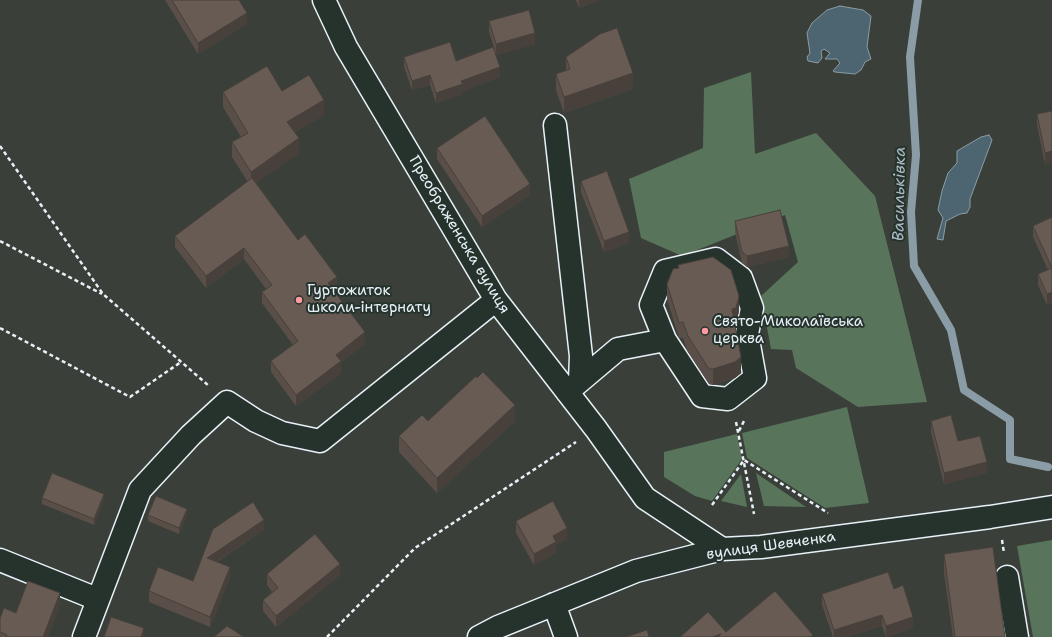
<!DOCTYPE html>
<meta charset="utf-8">
<style>
body{margin:0}
canvas{display:block;background:#3a3f39}
</style>
<canvas width="1052" height="637"></canvas>
<script>
const g = document.querySelector('canvas').getContext('2d');
g.lineJoin = 'round';
function fill(path, color) {
  g.fillStyle = color;
  g.fill(path, 'evenodd');
}
function toPath(rows) {
  const path = new Path2D();
  for (const r of rows) {
    path.moveTo(r[0], r[1]);
    for (let i = 2; i < r.length; i += 2) path.lineTo(r[i], r[i + 1]);
  }
  return path;
}
function trace(path, color, width, dash) {
  g.strokeStyle = color;
  g.lineWidth = width;
  g.lineCap = dash ? 'butt' : 'round';
  g.setLineDash(dash || []);
  g.stroke(path);
}
function write(font, color, halo, rows, align = 'center') {
  g.font = font + ' "Shantell Sans",sans-serif';
  g.lineWidth = 4;
  g.setLineDash([]);
  g.textBaseline = 'middle';
  g.strokeStyle = halo;
  g.fillStyle = color;
  for (const [text, x, y, turn = 0] of rows) {
    g.save();
    g.translate(x, y);
    g.rotate((+turn || 0) * Math.PI / 180);
    g.textAlign = isNaN(turn) ? turn : align;
    if (halo) g.strokeText(text, 0, 0);
    g.fillText(text, 0, 0);
    g.restore();
  }
}
fill(toPath([
 [751,72,755,154,816,133,875,196,927,402,858,407,796,368,792,350,771,349,761,296,798,262,785,215,682,256,641,238,629,179,703,148,704,88],
 [847,407,869,503,825,508,747,458,742,433],
 [737,434,742,459,712,501,695,496,664,477,664,452],
 [756,473,806,507,764,506],
 [741,474,747,507,721,501],
 [1052,540,1052,637,1033,637,1017,546]
]), '#58745b');
const water = toPath([
 [840,6,863,10,871,16,867,47,871,59,865,62,861,70,855,74,835,72,833,71,840,63,837,59,825,59,830,53,824,49,821,51,822,58,818,63,808,61,807,57,810,53,807,33,812,23,827,10,840,6],
 [989,135,992,140,970,199,970,207,967,213,960,214,946,221,943,240,937,239,943,218,938,210,942,191,948,173,957,163,957,151,981,137,989,135]
]);
fill(water, '#4c6570');
trace(water, '#8a9da6', 1);
trace(toPath([
 [918,0,910,57,916,155,911,212,914,266,951,330,964,390,1010,420,1010,459,1048,467]
]), '#8a9da6', 8);
const minor = toPath([
 [324,0,346,47,496,300,596,429,645,498,722,549],
 [555,125,581,356,580,381],
 [567,392,618,349,665,340,702,396,728,399,755,378,747,334,752,308,741,278,716,259,665,271,651,305,665,340],
 [0,560,97,599],
 [1007,577,1017,637],
 [554,604,566,637],
 [84,637,140,490,191,435,227,402,256,421,282,433,320,441,496,300],
 [479,637,498,627,636,571,722,549,761,547,990,517,1052,507]
]);
trace(minor, '#e8f1f8', 25);
trace(toPath([
 [0,146,103,294,209,386],
 [0,241,102,294],
 [0,328,130,397,181,362],
 [736,422,754,514],
 [739,431,745,419],
 [712,505,744,460,828,513],
 [1002,540,1004,553],
 [327,637,415,548,576,442]
]), '#e8f1f8', 2.5, [4, 3]);
trace(minor, '#26332d', 22);
fill(toPath([
 [165,0,239,0,247,24,198,54],
 [576,0,600,0,579,8],
 [489,21,535,44,496,55,500,77,463,91,463,94,436,103,430,85,412,90,404,67,404,57,456,61,495,51,489,32],
 [566,57,633,89,564,113,556,90,556,74,566,71],
 [282,91,324,115,295,132,299,153,256,183,298,240,337,288,334,290,365,344,341,362,341,373,296,406,271,372,271,361,293,345,262,303,262,292,266,289,244,259,206,288,175,247,175,236,248,182,232,157,232,142,241,137,223,107,223,92],
 [1052,111,1052,162,1045,164,1037,125,1037,114],
 [437,148,530,195,482,227,437,159],
 [581,181,629,243,604,252,581,192],
 [1052,217,1052,303,1047,305,1038,285,1038,274,1048,270,1033,237,1033,226],
 [735,221,789,257,747,267,742,263,735,232],
 [678,265,739,311,736,323,735,324,741,373,735,378,713,385,709,384,688,352,683,338,679,338,667,299,667,284,678,268],
 [477,378,515,421,437,493,399,452,399,436,428,421],
 [931,421,958,441,987,473,944,484,931,432],
 [42,498,104,499,94,525,42,504],
 [148,515,187,515,179,534,148,521],
 [516,521,567,539,556,545,556,553,534,565,516,533],
 [213,529,264,530,217,562,230,577,210,627,149,602,149,591,193,581],
 [944,554,1005,637,953,637,944,573],
 [267,574,340,575,276,627,263,611,263,600,272,592,267,585],
 [894,589,913,628,886,637,882,626,848,637,833,637,822,605,822,594],
 [60,604,48,637,0,637,0,618]
]), '#594e48');
fill(toPath([
 [579,0,600,0,579,8],
 [247,13,247,24,198,54,198,43],
 [535,33,535,44,496,55,496,44],
 [500,67,500,77,463,91,463,94,436,103,436,93,461,81],
 [633,73,633,89,564,113,564,97],
 [430,75,430,85,412,90,412,81],
 [324,100,324,115,287,137,287,122],
 [299,138,299,153,251,187,251,172],
 [1052,151,1052,162,1045,164,1045,153],
 [530,184,530,195,482,227,482,216],
 [629,232,629,243,604,252,604,241],
 [789,246,789,257,747,267,747,256],
 [244,248,244,259,206,288,206,276],
 [337,277,337,288,328,294,328,283],
 [1052,292,1052,303,1047,305,1047,294],
 [739,296,739,311,736,323,732,325,732,309],
 [365,332,365,344,341,362,341,373,296,406,296,395,336,355],
 [741,357,741,373,735,378,713,385,713,369],
 [515,405,515,421,437,493,437,478],
 [987,462,987,473,944,484,944,473],
 [104,494,104,499,94,525,94,519],
 [187,509,187,515,179,534,179,528],
 [264,520,264,530,207,568,207,558],
 [567,528,567,539,556,545,556,553,534,565,534,554,553,536],
 [340,564,340,575,276,627,276,616],
 [230,567,230,577,210,627,210,617],
 [60,593,60,604,48,637,43,637],
 [882,615,882,626,848,637,834,637,834,630],
 [913,617,913,628,886,637,886,626],
 [144,628,144,637,141,637],
 [721,634,721,637,712,637]
]), '#48403b');
const building = toPath([
 [172,0,239,0,247,13,198,43,172,0],
 [529,10,535,33,496,44,489,21,529,10],
 [617,28,633,73,564,97,556,74,570,69,566,57,600,34,617,28],
 [450,42,456,61,493,47,500,67,461,81,463,84,436,93,430,75,412,81,404,57,450,42],
 [267,66,282,91,309,75,324,100,287,122,299,138,251,172,232,142,248,133,223,92,267,66],
 [1052,111,1052,151,1045,153,1037,114,1052,111],
 [485,116,530,184,482,216,437,148,485,116],
 [607,171,629,232,604,241,581,181,607,171],
 [252,178,298,240,305,234,337,277,328,283,365,332,336,355,341,361,296,395,271,361,298,341,262,292,272,285,244,248,206,276,175,236,252,178],
 [780,210,789,246,747,256,742,252,735,221,780,210],
 [1052,217,1052,292,1047,294,1038,274,1052,268,1033,226,1052,217],
 [713,257,731,270,739,296,736,308,732,309,741,357,735,362,713,369,709,369,688,336,683,322,679,323,667,284,673,269,679,268,678,265,713,257],
 [483,372,515,405,437,478,399,436,422,415,428,421,476,376,477,378,483,372],
 [951,415,958,441,980,436,987,462,944,473,931,421,951,415],
 [52,473,104,494,94,519,42,498,52,473],
 [156,496,187,509,179,528,148,515,156,496],
 [553,501,567,528,553,536,556,542,534,554,516,521,553,501],
 [253,502,264,520,207,558,230,567,210,617,149,591,158,567,193,581,213,529,253,502],
 [315,534,340,564,276,616,263,600,278,588,267,574,315,534],
 [993,547,1005,637,955,637,944,554,993,547],
 [888,572,894,589,903,585,913,617,886,626,882,615,834,630,822,594,888,572],
 [28,581,60,593,43,637,6,637,7,635,0,632,0,618,4,608,16,613,28,581],
 [775,591,813,635,810,637,718,637,721,634,712,637,680,637,708,612,726,632,775,591],
 [111,617,144,628,141,637,104,637,111,617],
 [227,626,244,637,214,637,227,626],
 [647,630,649,637,626,637,647,630]
]);
fill(building, '#675b54');
trace(building, '#48403b', 1);
for (const [x, y, r, color] of [
 [299,300,4,"#ff9aa2"],
 [705,331,4,"#ff9aa2"]
]) {
  const dot = new Path2D();
  dot.arc(x, y, r, 0, 2 * Math.PI);
  g.fillStyle = color;
  g.fill(dot);
  trace(dot, '#26332d', 1.5);
}
write('15px', '#e8f1f8', '#26332d', [
 ["Преображенська вулиця",459,235,59],
 ["вулиця Шевченка",771,546,-8]
]);
write('15px', '#e8f1f8', '#26332d', [
 ["Гуртожиток",307,291],
 ["школи-інтернату",307,308],
 ["Свято-Миколаївська",713,322],
 ["церква",713,339]
], 'left');
write('italic 16px', '#aab9c2', '#26332d', [
 ["Васильківка",900,194,-89]
]);
</script>
